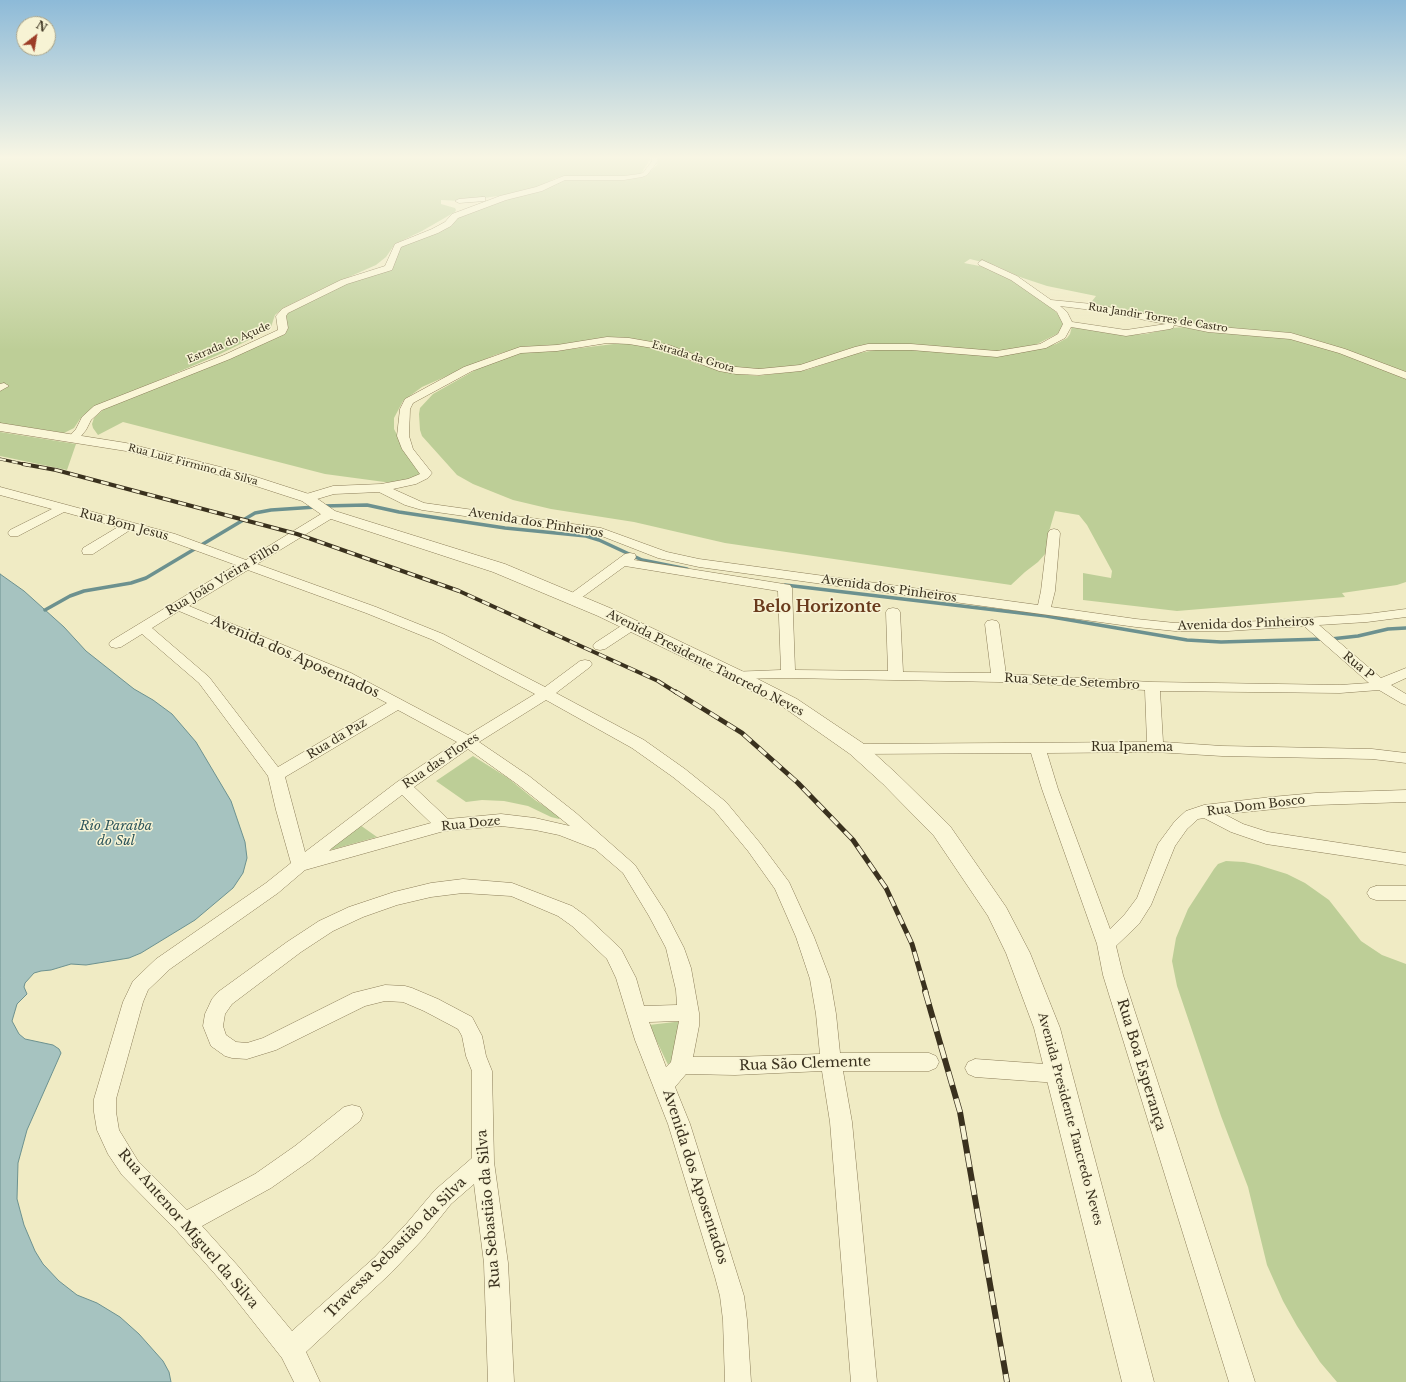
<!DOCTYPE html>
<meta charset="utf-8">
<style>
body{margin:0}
#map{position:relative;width:1406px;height:1382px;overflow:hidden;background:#f0ebc4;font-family:"Libre Baskerville",serif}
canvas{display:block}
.north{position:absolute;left:16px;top:16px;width:40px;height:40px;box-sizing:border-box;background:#f7f3d4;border:1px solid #aba58b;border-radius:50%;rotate:31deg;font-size:11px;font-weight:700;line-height:16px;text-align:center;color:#3a311e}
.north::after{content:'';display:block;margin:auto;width:14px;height:18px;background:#9c3d27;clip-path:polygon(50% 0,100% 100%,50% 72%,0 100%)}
</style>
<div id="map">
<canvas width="1406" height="1382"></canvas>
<div class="north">N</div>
</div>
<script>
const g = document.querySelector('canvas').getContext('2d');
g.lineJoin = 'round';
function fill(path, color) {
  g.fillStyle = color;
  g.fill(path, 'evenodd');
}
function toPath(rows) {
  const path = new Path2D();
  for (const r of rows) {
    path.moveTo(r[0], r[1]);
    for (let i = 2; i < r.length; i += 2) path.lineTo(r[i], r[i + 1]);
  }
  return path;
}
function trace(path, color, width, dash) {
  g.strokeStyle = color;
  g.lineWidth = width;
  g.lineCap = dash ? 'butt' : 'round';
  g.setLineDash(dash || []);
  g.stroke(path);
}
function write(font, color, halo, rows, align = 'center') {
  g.font = font + ' "Libre Baskerville",serif';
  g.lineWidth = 3;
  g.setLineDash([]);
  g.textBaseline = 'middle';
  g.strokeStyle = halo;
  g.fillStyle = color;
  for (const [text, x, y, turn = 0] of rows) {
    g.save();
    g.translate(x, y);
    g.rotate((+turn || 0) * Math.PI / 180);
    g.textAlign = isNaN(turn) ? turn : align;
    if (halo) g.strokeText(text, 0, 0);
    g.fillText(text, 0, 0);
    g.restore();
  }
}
fill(toPath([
 [0,156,646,156,650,158,649,161,641,174,620,177,564,176,554,179,539,187,514,194,461,201,441,200,441,204,455,208,456,210,455,212,422,231,395,244,386,257,376,265,324,288,283,308,275,315,271,327,255,337,218,355,92,409,80,419,74,428,64,433,0,423],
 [656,156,1406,156,1406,372,1322,342,1209,326,1089,305,1096,296,1047,286,1020,277,994,265,970,259,964,263,985,267,1004,274,1054,310,1063,320,1063,327,1057,334,1033,346,1001,352,909,344,865,345,845,350,813,363,780,369,737,370,631,340,516,349,495,355,440,379,422,387,403,401,394,418,394,429,405,450,421,472,419,477,392,483,325,474,123,422,98,435,93,428,92,424,94,418,105,408,276,338,287,312,338,286,393,267,400,248,403,246,457,217,570,178,625,179,645,176,657,165,658,159],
 [1072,326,1129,335,1146,334,1172,328,1185,327,1302,339,1406,377,1406,582,1397,585,1342,593,1345,597,1177,611,1083,600,1083,573,1111,578,1112,571,1087,525,1079,515,1055,511,1048,535,1048,542,1046,553,1038,562,1025,572,1011,585,725,543,634,522,551,509,513,500,473,484,457,475,422,436,420,430,419,414,420,408,433,394,479,368,518,353,564,350,622,343,659,348,698,364,730,373,757,376,807,370,854,354,881,349,900,348,1006,355,1019,353,1056,344,1067,338,1070,334],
 [0,432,76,444,67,470,0,456],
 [473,756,508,778,535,800,561,817,559,819,551,817,528,806,504,801,482,800,466,802,436,781],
 [360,825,377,837,323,852],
 [1226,861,1244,862,1258,865,1287,874,1305,883,1329,900,1361,941,1382,955,1406,964,1406,1382,1337,1382,1320,1362,1297,1326,1283,1301,1267,1265,1248,1187,1221,1116,1177,986,1172,961,1176,938,1188,909,1214,869,1218,864],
 [683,1021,671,1071,649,1025]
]), '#bdce97');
const water = toPath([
 [0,574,24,591,64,627,86,651,134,689,153,700,172,714,196,742,231,801,245,842,247,858,243,873,233,888,195,920,141,953,129,958,86,965,71,964,51,970,41,971,34,973,25,983,24,987,27,994,17,1004,12,1021,19,1034,25,1039,53,1045,59,1049,61,1053,27,1130,18,1163,17,1199,24,1225,35,1251,43,1264,59,1281,77,1295,97,1303,120,1317,139,1334,163,1361,169,1372,171,1382,0,1382,0,574]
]);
fill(water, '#a6c3c0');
trace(water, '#6c918f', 1);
trace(toPath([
 [323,506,367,505,399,512,505,528,586,536,599,540,642,560,687,569],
 [785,585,1046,616,1187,640,1221,642,1324,639],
 [45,610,70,596,84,591,131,583,146,578,255,513,271,510,316,507],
 [1331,639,1358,636,1388,629,1406,628]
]), '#6c918f', 3.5);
const minor = toPath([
 [650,156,656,156,658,161,647,175,642,177,624,180,565,180,542,191,506,200,458,218,451,226,438,233,401,247,392,270,347,284,288,313,286,316,288,328,285,334,230,359,102,410,91,420,86,430,77,441,73,442,67,439,76,429,82,417,94,406,224,355,278,330,276,316,282,309,341,280,385,266,395,244,432,229,445,222,452,214,500,196,536,187,564,176,624,176,639,174,643,173,652,161,650,156],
 [482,197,485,197,485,201,459,203,455,201,459,199,482,197],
 [982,260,1017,276,1051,300,1092,304,1208,326,1291,333,1345,349,1406,372,1406,379,1339,353,1290,339,1208,332,1174,325,1173,328,1170,329,1126,336,1071,327,1065,338,1046,348,997,357,911,350,868,350,801,371,759,375,736,374,719,371,664,350,629,344,607,343,557,351,521,353,472,371,413,403,410,409,409,436,413,449,432,473,428,478,416,484,393,489,424,503,601,528,667,552,699,559,1038,605,1041,591,1048,533,1050,530,1054,529,1058,530,1060,533,1055,591,1051,607,1136,619,1175,623,1228,623,1367,614,1406,609,1406,617,1367,622,1319,625,1381,678,1406,668,1406,678,1391,685,1406,694,1406,705,1401,703,1379,690,1340,693,1160,691,1163,742,1222,746,1372,749,1406,753,1406,763,1372,759,1222,756,1155,752,1047,753,1058,789,1110,929,1125,914,1137,898,1158,844,1175,821,1186,811,1204,805,1271,797,1316,793,1406,790,1406,802,1316,805,1224,814,1243,824,1268,832,1406,853,1406,865,1266,844,1231,832,1204,818,1198,819,1187,829,1175,846,1151,905,1139,924,1116,946,1123,975,1255,1382,1229,1382,1103,975,1097,944,1042,789,1031,753,857,754,851,753,849,749,851,745,857,744,1147,742,1145,690,999,682,788,678,735,679,730,678,728,675,730,672,781,670,778,591,625,566,577,601,572,602,567,601,565,598,625,554,630,553,635,554,636,557,634,560,790,585,792,588,795,670,888,671,886,612,888,609,893,608,898,609,900,612,903,672,991,673,985,624,987,621,992,620,997,621,999,624,1006,674,1152,682,1340,685,1369,683,1304,626,1228,631,1175,631,1136,627,699,567,658,558,599,535,422,510,405,505,379,492,334,494,307,502,303,501,301,498,303,495,333,486,381,484,408,479,420,474,402,449,397,436,400,409,405,399,464,367,520,347,557,345,607,337,629,338,669,345,725,366,759,369,800,365,855,347,868,344,911,344,997,351,1040,344,1058,334,1063,324,1057,312,1011,280,979,265,978,263,982,260],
 [1060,306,1092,310,1166,324,1126,330,1072,322,1067,312,1060,306],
 [4,383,9,386,0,391,0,384,4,383],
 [0,487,175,534,246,560,326,511,334,511,336,514,334,517,257,564,376,607,443,634,545,687,580,661,585,660,590,661,592,664,590,667,556,693,644,740,685,769,726,802,760,843,789,882,814,937,830,979,836,1014,840,1053,929,1053,936,1056,939,1062,936,1068,929,1071,843,1071,852,1122,877,1382,851,1382,830,1122,822,1071,735,1075,686,1074,675,1087,690,1124,744,1296,747,1320,751,1382,725,1382,723,1320,720,1296,715,1277,668,1124,635,1040,616,978,607,959,572,926,558,916,511,896,463,893,431,897,397,905,363,917,333,931,301,952,232,1004,225,1014,223,1026,226,1035,236,1042,247,1043,263,1038,353,993,385,985,405,986,412,988,438,999,472,1017,482,1036,486,1056,492,1071,494,1162,508,1263,514,1382,488,1382,484,1263,474,1184,451,1204,423,1239,391,1273,306,1352,320,1382,294,1382,282,1358,222,1282,177,1231,122,1175,108,1154,97,1130,94,1112,94,1099,123,1002,133,981,156,959,266,883,291,863,276,810,268,776,199,683,142,634,121,647,116,648,111,647,109,644,111,641,236,565,167,540,130,530,93,554,83,554,82,551,83,548,118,527,64,512,18,536,10,536,8,533,10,530,52,509,0,495,0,487],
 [248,570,366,613,433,640,535,694,468,735,351,673,189,606,248,570],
 [179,611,341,679,387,703,278,767,209,677,152,628,179,611],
 [546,700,632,748,673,777,714,810,748,851,775,889,796,937,810,979,816,1014,820,1054,735,1057,693,1057,699,1026,699,1013,691,968,684,948,666,913,635,865,576,813,529,776,479,742,546,700],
 [398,710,457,742,397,782,305,852,285,777,398,710],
 [468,749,517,784,570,826,535,818,501,814,448,819,414,787,468,749],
 [402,795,431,823,329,851,332,848,402,795],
 [501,826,535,830,559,835,595,849,623,873,649,916,666,948,676,990,677,1005,644,1006,636,978,621,949,586,916,572,906,512,883,463,879,431,883,394,892,349,907,319,921,287,942,218,992,212,999,205,1014,203,1026,211,1046,225,1056,232,1058,247,1059,276,1050,365,1006,385,1001,403,1002,424,1011,458,1029,462,1036,466,1056,472,1071,472,1158,435,1190,407,1223,375,1257,292,1331,238,1266,202,1226,271,1188,311,1160,360,1121,363,1114,360,1107,352,1105,344,1107,295,1146,255,1174,187,1210,138,1161,119,1130,116,1112,116,1099,143,1002,148,990,170,969,278,893,305,870,444,831,501,826],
 [679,1021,671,1062,666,1067,649,1022,679,1021],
 [632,621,637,622,639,625,637,628,605,649,600,650,595,649,593,646,595,643,627,622,632,621],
 [1376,886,1406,886,1406,900,1376,900,1370,898,1367,893,1370,888,1376,886],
 [975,1059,1058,1065,1065,1068,1068,1074,1065,1080,1058,1083,975,1077,968,1074,965,1068,968,1062,975,1059]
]);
const tertiary = toPath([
 [0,423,126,443,244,473,312,495,335,511,505,564,610,608,742,671,797,699,864,744,897,774,950,826,1006,907,1030,953,1060,1028,1154,1382,1122,1382,1034,1028,1006,953,988,916,934,836,883,784,850,754,783,707,728,679,598,616,493,572,325,517,302,501,234,479,126,451,0,431,0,423]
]);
trace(minor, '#8b7d59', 1);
trace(tertiary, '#8b7d59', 1);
fill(minor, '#faf6d7');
fill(tertiary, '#faf6d7');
const railFar3 = toPath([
 [0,459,28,465]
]);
const railFar2 = toPath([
 [23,464,56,470,297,534,459,591,658,681,677,693]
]);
const railFar1 = toPath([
 [676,692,742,733,798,783,853,840,886,888,912,944,926,992]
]);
const rail = toPath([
 [925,991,960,1112,1007,1382]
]);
trace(railFar3, '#3a311e', 3);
trace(railFar2, '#3a311e', 4);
trace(railFar1, '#3a311e', 5);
trace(rail, '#3a311e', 6);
trace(railFar3, '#f7f3d4', 2, [6]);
trace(railFar2, '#f7f3d4', 2.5, [8]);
trace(railFar1, '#f7f3d4', 3.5, [10]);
trace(rail, '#f7f3d4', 4.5, [14]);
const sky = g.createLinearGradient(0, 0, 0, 350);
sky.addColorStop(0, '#8dbad8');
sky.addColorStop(0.45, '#f8f6e4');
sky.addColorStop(1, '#f8f6e400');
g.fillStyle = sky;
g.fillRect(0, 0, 1406, 350);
write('10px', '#3a311e', '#f7f3d4', [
 ["Rua Jandir Torres de Castro",1158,318,9],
 ["Estrada do Açude",229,343,-23],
 ["Estrada da Grota",693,357,17],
 ["Rua Luiz Firmino da Silva",193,465,15]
]);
write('12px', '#3a311e', '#f7f3d4', [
 ["Avenida dos Pinheiros",536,523,9],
 ["Rua Bom Jesus",124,525,15],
 ["Rua João Vieira Filho",223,579,-31],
 ["Avenida dos Pinheiros",889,589,8],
 ["Avenida dos Pinheiros",1246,624,-2],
 ["Avenida Presidente Tancredo Neves",705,663,27],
 ["Rua P",1358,666,39],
 ["Rua Sete de Setembro",1072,682,3],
 ["Rua da Paz",337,739,-31],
 ["Rua Ipanema",1132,748],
 ["Rua das Flores",441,761,-34],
 ["Rua Dom Bosco",1256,806,-7],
 ["Rua Doze",471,824,-6],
 ["Avenida Presidente Tancredo Neves",1070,1119,75]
]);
write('italic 13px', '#2d555b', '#f7f3d4', [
 ["Rio Paraiba",116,826],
 ["do Sul",116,841]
]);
write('14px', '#3a311e', '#f7f3d4', [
 ["Avenida dos Aposentados",295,657,24],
 ["Rua São Clemente",805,1064,-2],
 ["Rua Boa Esperança",1141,1065,73],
 ["Avenida dos Aposentados",695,1177,72],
 ["Rua Sebastião da Silva",489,1209,-95],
 ["Rua Antenor Miguel da Silva",188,1229,49],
 ["Travessa Sebastião da Silva",396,1248,-45]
]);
write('bold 16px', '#693a1c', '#f7f3d4', [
 ["Belo Horizonte",817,607]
]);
</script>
